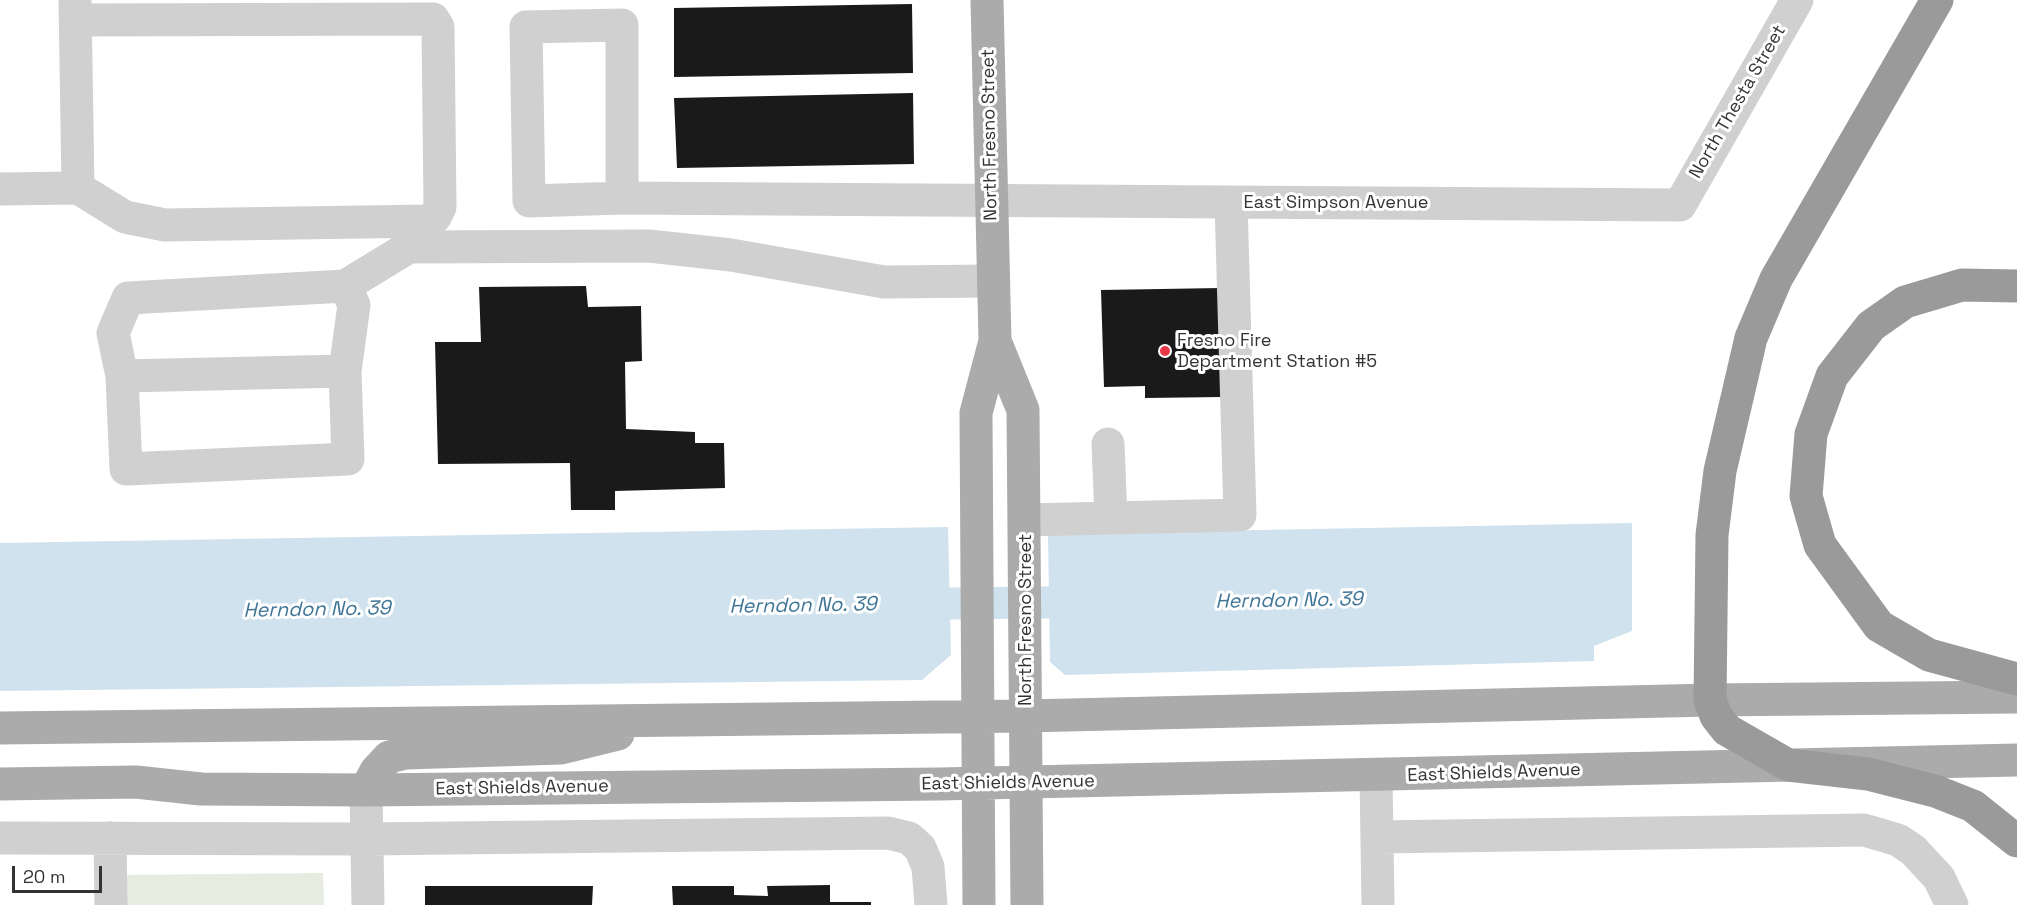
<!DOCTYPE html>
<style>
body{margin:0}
#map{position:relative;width:2017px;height:905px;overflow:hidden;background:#fff;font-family:"Space Grotesk",sans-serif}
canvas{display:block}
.scale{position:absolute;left:12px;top:866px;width:90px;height:27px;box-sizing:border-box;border:3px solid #333;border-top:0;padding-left:8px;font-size:18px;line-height:21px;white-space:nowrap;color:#333;-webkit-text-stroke:4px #fff;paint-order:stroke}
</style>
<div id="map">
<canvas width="2017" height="905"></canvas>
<div class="scale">20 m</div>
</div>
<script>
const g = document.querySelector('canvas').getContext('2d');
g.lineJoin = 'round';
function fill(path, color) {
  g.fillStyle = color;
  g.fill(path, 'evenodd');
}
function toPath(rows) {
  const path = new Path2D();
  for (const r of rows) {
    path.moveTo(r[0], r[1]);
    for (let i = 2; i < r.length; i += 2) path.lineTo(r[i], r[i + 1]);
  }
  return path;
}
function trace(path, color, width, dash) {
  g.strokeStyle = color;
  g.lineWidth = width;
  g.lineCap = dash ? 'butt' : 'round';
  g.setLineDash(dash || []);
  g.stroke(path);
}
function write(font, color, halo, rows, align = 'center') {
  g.font = font + ' "Space Grotesk",sans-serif';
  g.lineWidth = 6;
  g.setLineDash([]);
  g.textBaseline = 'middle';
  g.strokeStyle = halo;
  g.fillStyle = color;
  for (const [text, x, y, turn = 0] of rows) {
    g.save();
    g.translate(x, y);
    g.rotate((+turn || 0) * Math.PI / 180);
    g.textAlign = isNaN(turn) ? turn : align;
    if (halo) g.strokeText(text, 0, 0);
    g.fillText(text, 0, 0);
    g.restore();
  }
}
fill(toPath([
 [323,873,324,905,119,905,119,875]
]), '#e6ecdf');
fill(toPath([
 [1632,523,1632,631,1594,646,1594,661,1065,675,1050,662,1048,534],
 [948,527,951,655,922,680,0,691,0,543]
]), '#cfe2ee');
trace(toPath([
 [907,604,1091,602]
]), '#cfe2ee', 32);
fill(toPath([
 [912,4,913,73,674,77,674,8],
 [913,93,914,164,677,168,674,98],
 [586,286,588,307,641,306,642,361,625,362,626,429,695,432,695,443,724,443,725,488,615,491,615,510,571,510,570,463,438,464,435,342,481,342,479,287],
 [1221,288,1223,397,1145,398,1145,386,1104,387,1101,290],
 [830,885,830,902,871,902,871,905,673,905,672,886,734,886,734,895,768,896,767,886],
 [425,886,593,886,592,905,425,905]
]), '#1a1a1a');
trace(toPath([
 [75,0,78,188],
 [76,20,433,19,438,27,440,207,435,217,428,221,165,225,125,217,78,188],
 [0,189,78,188],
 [622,198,622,25,526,27,529,201,622,198,1680,205,1797,0],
 [345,286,354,305,345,371,122,376,113,333,128,298,345,286,409,247,649,246,731,255,884,282,993,281],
 [122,376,126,469,348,459,345,371],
 [1108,444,1111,518],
 [1025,520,1240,515,1231,203],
 [1376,776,1378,905],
 [366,790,368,905],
 [1377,837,1864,830,1898,840,1913,850,1939,878,1952,905],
 [0,838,367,839,888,833,909,838,920,848,928,867,931,905],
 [110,838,111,905]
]), '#d0d0d0', 33);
trace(toPath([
 [995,341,1023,410,1027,905],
 [0,728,1026,716,1710,700,2017,697],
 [0,784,136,782,201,789,366,790,939,784,2017,760],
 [366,790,376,771,389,757,406,753,561,748,618,734],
 [979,905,976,413,995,341,987,0]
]), '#ababab', 33);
trace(toPath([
 [1937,0,1776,279,1751,338,1720,471,1712,535,1710,700,1716,716,1727,730,1788,765,1868,774,1935,791,1973,806,2017,841],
 [2017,286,1962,285,1905,302,1871,326,1832,376,1811,434,1806,496,1820,545,1879,626,1929,655,2017,679]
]), '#9a9a9a', 33);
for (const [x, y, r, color] of [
 [1165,351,6,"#e63946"]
]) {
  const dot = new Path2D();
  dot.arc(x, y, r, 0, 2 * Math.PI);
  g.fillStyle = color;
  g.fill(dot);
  trace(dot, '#fff', 2);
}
write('18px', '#333', '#fff', [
 ["North Thesta Street",1738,102,-60],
 ["North Fresno Street",990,135,-91],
 ["East Simpson Avenue",1336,203],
 ["North Fresno Street",1026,620,-90],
 ["East Shields Avenue",1494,773,-2],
 ["East Shields Avenue",1008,783,-1],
 ["East Shields Avenue",522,788,-1]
]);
write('18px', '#333', '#fff', [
 ["Fresno Fire",1177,341],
 ["Department Station #5",1177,362]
], 'left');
write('italic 20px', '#3f7597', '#fff', [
 ["Herndon No. 39",1289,601,-1],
 ["Herndon No. 39",803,606,-1],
 ["Herndon No. 39",317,610,-1]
]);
</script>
